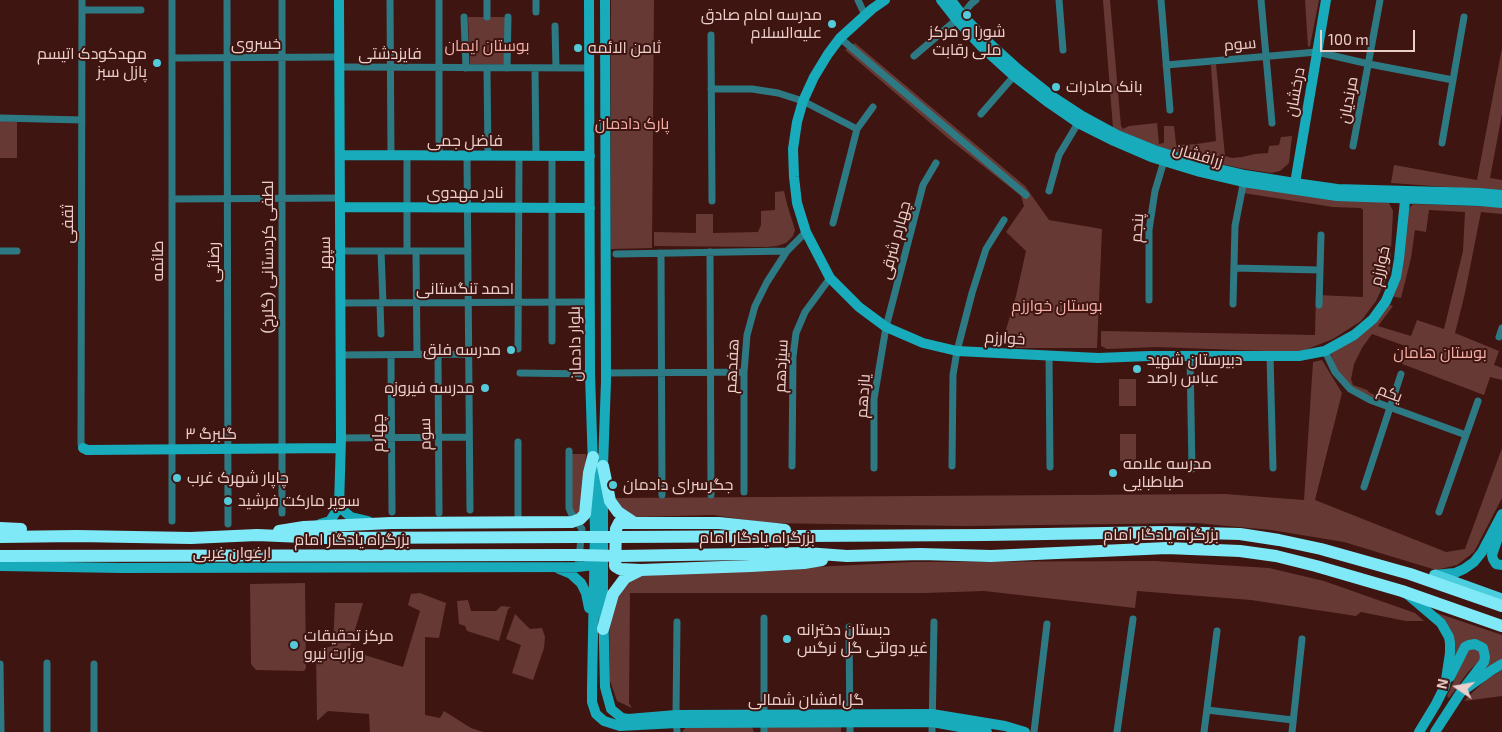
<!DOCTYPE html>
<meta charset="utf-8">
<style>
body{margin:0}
#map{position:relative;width:1502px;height:732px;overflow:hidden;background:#3f1511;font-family:"Exo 2",sans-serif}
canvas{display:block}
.north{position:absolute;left:1432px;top:662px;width:50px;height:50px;-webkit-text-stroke:4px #3f1511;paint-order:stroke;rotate:282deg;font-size:14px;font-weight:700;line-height:20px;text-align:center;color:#eccfcb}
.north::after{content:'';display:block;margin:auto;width:18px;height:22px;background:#eccfcb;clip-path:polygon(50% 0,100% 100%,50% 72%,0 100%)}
.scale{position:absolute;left:1320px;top:30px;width:95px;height:22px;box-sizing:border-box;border:2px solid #eccfcb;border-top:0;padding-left:6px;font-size:15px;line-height:18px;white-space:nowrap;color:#eccfcb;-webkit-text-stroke:4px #3f1511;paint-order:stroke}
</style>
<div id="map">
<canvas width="1502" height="732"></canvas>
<div class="north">N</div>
<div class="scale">100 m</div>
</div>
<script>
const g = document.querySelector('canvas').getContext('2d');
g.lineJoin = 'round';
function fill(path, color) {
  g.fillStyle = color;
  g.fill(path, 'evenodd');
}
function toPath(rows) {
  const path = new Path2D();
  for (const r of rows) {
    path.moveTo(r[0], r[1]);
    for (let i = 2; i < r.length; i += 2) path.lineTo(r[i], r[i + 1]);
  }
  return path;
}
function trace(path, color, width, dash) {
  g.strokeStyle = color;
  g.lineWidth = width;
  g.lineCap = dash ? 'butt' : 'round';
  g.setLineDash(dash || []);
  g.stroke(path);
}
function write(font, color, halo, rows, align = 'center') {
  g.font = font + ' "Exo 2",Cairo,sans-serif';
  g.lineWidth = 4;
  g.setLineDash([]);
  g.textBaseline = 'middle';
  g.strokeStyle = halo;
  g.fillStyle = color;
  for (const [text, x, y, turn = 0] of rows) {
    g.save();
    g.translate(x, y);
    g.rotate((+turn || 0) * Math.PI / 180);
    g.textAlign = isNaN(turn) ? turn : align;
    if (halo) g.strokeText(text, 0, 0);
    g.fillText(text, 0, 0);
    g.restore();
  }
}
fill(toPath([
 [611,0,654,0,652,248,611,249],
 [1103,0,1110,0,1121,126,1123,129,1129,126,1157,123,1159,144,1164,143,1164,126,1174,126,1176,144,1177,145,1197,144,1216,141,1211,65,1216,64,1225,156,1232,158,1242,157,1255,154,1268,153,1269,146,1279,145,1281,137,1292,136,1289,163,1280,171,1271,173,1239,168,1192,157,1154,145,1113,128],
 [1305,0,1319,0,1310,46,1308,47],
 [468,17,505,17,505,64,470,64],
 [855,43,1025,186,1049,220,1102,229,1097,348,1008,348,1005,343,1002,343,1016,296,1026,251,1006,232,1024,206,1021,196,949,139,845,50],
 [1502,48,1502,114,1490,178,1502,180,1502,191,1391,183,1394,165,1477,180],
 [0,121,17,122,17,158,0,158],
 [1245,186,1389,203,1393,211,1390,271,1376,301,1361,321,1333,339,1305,350,1293,352,1157,347,1107,349,1101,346,1101,331,1315,335,1316,295,1363,297,1363,210,1361,208,1333,207,1243,193],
 [784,191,787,204,795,230,793,236,786,243,777,246,767,247,654,246,654,232,696,233,696,214,713,214,713,233,758,232,761,225,761,211,775,210,775,192],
 [1413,204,1502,207,1502,214,1481,212,1465,293,1455,333,1499,351,1494,365,1502,368,1502,380,1490,377,1484,395,1405,365,1402,364,1408,347,1372,334,1362,348,1354,364,1351,379,1353,385,1367,390,1370,393,1380,397,1380,400,1365,395,1347,383,1336,368,1330,351,1387,304,1393,306,1378,326,1411,336,1417,320,1444,329,1463,251,1465,212,1429,210,1426,232,1415,230,1411,258,1401,298,1390,296,1406,212],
 [1322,360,1342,393,1315,500,1446,552,1465,549,1502,448,1502,498,1474,552,1457,565,1436,570,1344,542,1271,530,1196,523,965,526,767,523,713,515,636,517,619,510,615,498,1225,494,1304,500,1313,362],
 [1119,379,1136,379,1136,406,1119,406],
 [1120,434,1136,434,1136,461,1120,461],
 [571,454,586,454,582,514,576,516,571,508],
 [1155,561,1269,568,1324,581,1415,613,1424,621,1406,621,1361,612,1356,616,1251,600,1137,591,1135,608,984,591,925,593,630,593,629,703,632,708,617,701,610,681,609,624,617,594,626,583,640,576,912,562],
 [305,583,306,668,304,671,256,670,251,664,250,584],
 [420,593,446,603,439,638,425,637,425,715,440,718,444,711,471,728,483,732,370,732,369,714,328,711,317,721,316,650,333,646,335,603,363,603,349,650,403,667,420,611,408,605,411,594],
 [468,600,471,611,496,611,501,606,511,607,508,609,499,641,467,631,465,626,459,624,457,601],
 [1428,610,1502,635,1502,661,1479,674,1487,662,1474,640,1450,670,1454,645],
 [515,614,530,629,542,628,545,637,544,648,533,680,512,673,521,645,506,639],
 [1472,648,1478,649,1481,659,1468,672,1449,698,1447,696,1467,652],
 [1502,670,1502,696,1464,701,1474,691,1486,680],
 [686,727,752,727,754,732,682,732],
 [767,727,841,727,841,732,767,732]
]), '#673934');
trace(toPath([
 [82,0,81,444,83,448],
 [227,0,228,524],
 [390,0,391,156],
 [439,0,439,156],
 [487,0,487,17],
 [536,0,536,12],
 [858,0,865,15],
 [1059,0,1063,50],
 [1161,0,1170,110],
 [1261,0,1272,123],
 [82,10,141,10],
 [464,17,466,68],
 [555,26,556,68],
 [711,35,712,201],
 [840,38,1026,195],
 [914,56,962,15,971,4,976,0],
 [172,58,340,57],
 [1166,65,1317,52,1369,64,1453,80],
 [340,67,590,68],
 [487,68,488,156],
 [507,68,508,17],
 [535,68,536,156],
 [711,89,752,89,778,93,803,101,857,129],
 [981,114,1014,76],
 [0,118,82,120],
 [1442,143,1464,17],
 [1353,146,1380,0],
 [407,156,407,251],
 [467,156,470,510],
 [1049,191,1059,155,1078,123],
 [172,199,340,198],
 [833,223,857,129,873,107],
 [0,251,17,251],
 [340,251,468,251],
 [381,251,383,303],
 [416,251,417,354],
 [710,252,711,495],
 [661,253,662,495],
 [616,254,787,251],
 [1234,268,1320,270],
 [1149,300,1149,230,1155,191,1164,161],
 [340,303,590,302],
 [380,303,381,334],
 [1233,304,1235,226,1244,180],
 [1319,305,1321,235],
 [1499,337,1502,328],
 [552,341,552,156],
 [518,349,519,156],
 [1325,351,1335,372,1350,389,1370,400,1466,435],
 [438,354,439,513],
 [340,355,468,354],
 [391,355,392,512],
 [1049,356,1050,467],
 [1190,356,1192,469],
 [1270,356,1273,468],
 [520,373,590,374],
 [605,373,744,372],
 [341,438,469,437],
 [518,442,518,523],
 [569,451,569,508,571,513,582,529,578,567],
 [792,466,793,357,796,333,805,312,830,278],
 [952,466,953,375,957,351,972,293,986,249,1004,220],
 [874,468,874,399,886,327,923,185,936,163],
 [1364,487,1401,374],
 [744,492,744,372,747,335,755,306,767,282,787,251,806,232],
 [1439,512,1478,401],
 [282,513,282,0],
 [172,521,172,0],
 [764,618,764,732],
 [677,622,676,715,677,732],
 [849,627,850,732],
 [0,664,1,732],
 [94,664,94,732],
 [1207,710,1293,720],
 [47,732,47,663],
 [932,732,934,622],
 [1034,732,1047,624],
 [1117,732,1133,619],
 [1204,732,1217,631],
 [1292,732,1302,639]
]), '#2e7a84', 7);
trace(toPath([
 [589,0,590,374,595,529,592,688,592,702,596,714,604,721,620,726,677,723,932,722,987,732],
 [605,0,606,381,603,466,603,598,605,687,611,709,622,718,628,719,676,715,932,714,1005,726,1025,732],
 [885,0,872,9,840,38,828,54,814,77,803,101,797,122,793,149,794,177,797,203,806,232,830,278,859,307,886,327,923,343,957,351,1098,358,1149,356,1299,356,1325,351,1354,335,1373,319,1386,301,1396,277,1399,259,1406,191],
 [941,0,956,19,982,47,1014,76,1049,103,1078,123,1114,141,1151,157,1200,172,1243,182,1337,196,1479,201,1502,203],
 [951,0,962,15,988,42,1019,70,1053,97,1082,116,1117,135,1154,150,1202,165,1245,175,1295,183,1337,189,1479,193,1502,195],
 [340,155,590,156],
 [1294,189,1326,0],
 [340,207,590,208],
 [83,448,87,450,340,448],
 [339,507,351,517,368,521],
 [320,524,330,521,339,507,341,438,339,0],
 [1502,526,1492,555,1493,559,1496,564,1502,565],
 [0,566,122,568,578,567,594,565],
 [559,569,571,574,581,583,586,593,589,608],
 [1434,575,1455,573,1464,569,1474,562,1482,552,1502,514],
 [1407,594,1441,623,1449,637,1450,643,1450,653,1445,686,1436,704,1419,732],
 [1450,677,1465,647,1469,645,1475,644,1483,648,1485,657,1484,662,1461,692],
 [1435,732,1461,692,1492,670,1502,664]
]), '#18abbb', 10);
trace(toPath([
 [1435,575,1502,599]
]), '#4ccddd', 11);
trace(toPath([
 [603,466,610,501,618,512,633,522],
 [0,528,21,529],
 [785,530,719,523,619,523,616,529,615,566,620,569,641,570,751,566,804,563,822,560],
 [279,531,304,527,391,523,572,522,580,519,585,514,589,473,593,457],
 [0,537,77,536,191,538,257,535,326,538,579,537],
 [618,537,986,535,1165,532,1240,534,1279,540,1321,549,1410,574,1502,606],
 [0,556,579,555],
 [618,556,806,553,847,556,921,554,991,556,1167,548,1240,551,1276,556,1316,566,1402,591,1502,626],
 [603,629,613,594,625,578,639,571]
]), '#80e9f7', 12);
trace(toPath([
 [579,537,618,537],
 [579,555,618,556]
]), '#80e9f7', 12);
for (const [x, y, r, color] of [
 [967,15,5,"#53cbda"],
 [832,24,5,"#53cbda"],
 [578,48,5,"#53cbda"],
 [157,63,5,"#53cbda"],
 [1056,87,5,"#53cbda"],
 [511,350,5,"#53cbda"],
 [1137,369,5,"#53cbda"],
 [485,388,5,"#53cbda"],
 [1113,473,5,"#53cbda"],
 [177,478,5,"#53cbda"],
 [613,485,5,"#53cbda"],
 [228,501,5,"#53cbda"],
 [787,639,5,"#53cbda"],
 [294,645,5,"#53cbda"]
]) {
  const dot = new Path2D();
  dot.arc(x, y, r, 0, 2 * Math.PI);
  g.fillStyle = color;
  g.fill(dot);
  trace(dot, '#3f1511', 2);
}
write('16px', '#eccfcb', '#3f1511', [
 ["مدرسه امام صادق",822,15,"right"],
 ["علیه‌السلام",822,33,"right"],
 ["شورا و مرکز",967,32,"center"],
 ["ملی رقابت",967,50,"center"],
 ["ثامن الائمه",588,48],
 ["مهدکودک اتیسم",147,54,"right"],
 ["پازل سبز",147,72,"right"],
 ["بانک صادرات",1066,87],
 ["مدرسه فلق",501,350,"right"],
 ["دبیرستان شهید",1147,360],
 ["عباس راصد",1147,378],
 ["مدرسه فیروزه",475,388,"right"],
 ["مدرسه علامه",1123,464],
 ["طباطبایی",1123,482],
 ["چاپار شهرک غرب",187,478],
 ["جگرسرای دادمان",623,485],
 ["سوپر مارکت فرشید",238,501],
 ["دبستان دخترانه",797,630],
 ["غیر دولتی گل نرگس",797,648],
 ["مرکز تحقیقات",304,636],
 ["وزارت نیرو",304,654]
], 'left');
write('16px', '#eccfcb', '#3f1511', [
 ["خسروی",256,44],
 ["سوم",1240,44,-5],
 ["فایزدشتی",390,54],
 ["درخشان",1295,92,-80],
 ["مرنديان",1348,100,-79],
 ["فاضل جمی",465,141],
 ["زرافشان",1198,155,16],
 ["نادر مهدوی",465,193],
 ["ثقفی",68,224,-90],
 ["پنجم",1137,228,-86],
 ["چهارم شرقی",895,240,-75],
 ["سپهر",325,253,-90],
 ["لطفی کردستانی (گلرخ)",268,257,-90],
 ["طائمه",158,261,-90],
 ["رضائی",214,262,-90],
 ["خوارزم",1380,266,-77],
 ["احمد تنگستانی",465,289],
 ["خوارزم",1005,338,3],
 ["بلوار دادمان",575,344,-91],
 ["هفدهم",732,366,-87],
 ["سیزدهم",781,366,-87],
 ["یکم",1390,393,21],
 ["یازدهم",863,396,-86],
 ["چهارم",378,433,-90],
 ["گلبرگ ۳",211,434],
 ["سوم",425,434,-91],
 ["بزرگراه یادگار امام",1161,535],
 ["بزرگراه یادگار امام",757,538],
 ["بزرگراه یادگار امام",352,540],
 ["ارغوان غربی",232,553],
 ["گل‌افشان شمالی",806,700]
]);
write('16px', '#f4b0a7', '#3f1511', [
 ["بوستان ایمان",487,46],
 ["پارک دادمان",632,124],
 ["بوستان خوارزم",1057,306],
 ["بوستان هامان",1440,353]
]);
</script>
